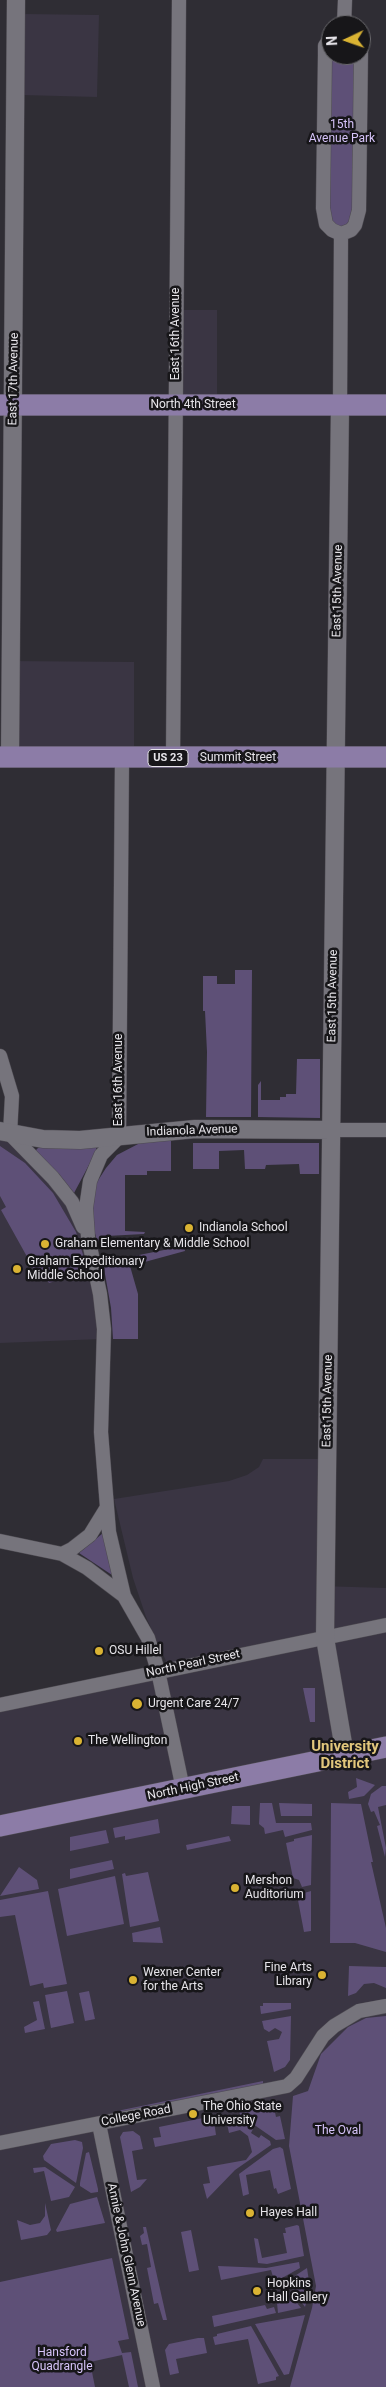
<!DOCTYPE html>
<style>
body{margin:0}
#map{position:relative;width:386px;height:2387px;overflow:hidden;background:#2f2d34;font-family:Roboto,sans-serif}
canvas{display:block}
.north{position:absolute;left:321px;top:15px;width:50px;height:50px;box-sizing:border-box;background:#171619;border:1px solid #6a696d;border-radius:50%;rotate:267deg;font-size:14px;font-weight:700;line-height:20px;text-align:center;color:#e7e5ea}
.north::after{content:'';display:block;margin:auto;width:18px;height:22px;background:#dab333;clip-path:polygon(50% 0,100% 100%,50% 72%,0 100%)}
</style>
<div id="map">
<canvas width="386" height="2387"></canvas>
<div class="north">N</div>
</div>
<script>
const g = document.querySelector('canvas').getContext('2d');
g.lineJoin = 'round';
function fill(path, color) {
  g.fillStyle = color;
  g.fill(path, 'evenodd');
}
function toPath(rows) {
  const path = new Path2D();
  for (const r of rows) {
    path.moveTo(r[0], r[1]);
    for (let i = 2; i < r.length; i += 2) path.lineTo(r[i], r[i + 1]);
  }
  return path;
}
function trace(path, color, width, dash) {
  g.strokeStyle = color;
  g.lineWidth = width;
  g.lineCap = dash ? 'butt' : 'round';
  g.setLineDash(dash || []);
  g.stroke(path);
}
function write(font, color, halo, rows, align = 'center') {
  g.font = font + ' Roboto,sans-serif';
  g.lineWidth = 5;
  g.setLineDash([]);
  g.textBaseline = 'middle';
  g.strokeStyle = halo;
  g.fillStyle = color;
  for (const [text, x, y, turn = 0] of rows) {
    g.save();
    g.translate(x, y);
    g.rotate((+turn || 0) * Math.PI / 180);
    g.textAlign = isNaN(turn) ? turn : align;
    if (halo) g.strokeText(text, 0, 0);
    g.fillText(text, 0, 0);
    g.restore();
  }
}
fill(toPath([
 [24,14,99,15,97,97,22,95],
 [179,310,217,310,217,402,180,402],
 [6,661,134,662,134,761,6,761],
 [0,1131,53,1178,88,1237,101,1339,0,1343],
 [263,1459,321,1459,320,1586,386,1588,386,2387,0,2387,0,1705,158,1671,166,1661,146,1617,133,1578,114,1499,229,1481,247,1475,259,1467]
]), '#3a3543');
fill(toPath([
 [331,55,361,55,359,210,351,230,326,224],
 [235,970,252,970,251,1117,206,1117,207,1052,205,1011,203,1011,203,976,217,976,217,984,235,984],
 [297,1059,320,1059,320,1118,258,1117,258,1085,261,1081,261,1100,280,1100,280,1097,286,1097,286,1094,296,1094],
 [150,1141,171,1141,171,1171,147,1171,147,1175,125,1175,125,1231,145,1232,144,1234,107,1236,105,1246,99,1248,91,1219,93,1196,97,1182,106,1168,117,1155,140,1143],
 [193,1143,319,1143,319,1174,300,1174,299,1164,266,1165,265,1169,245,1169,244,1150,219,1151,219,1169,193,1169],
 [0,1146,25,1163,53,1193,76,1232,88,1271,49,1283,40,1268,35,1271,1,1210,6,1207,0,1196],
 [38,1148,96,1148,97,1150,74,1193,35,1151],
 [184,1246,185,1251,130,1266,138,1294,138,1339,113,1339,111,1308,102,1257,107,1256,109,1261],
 [103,1533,112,1575,79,1553],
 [303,1688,315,1688,315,1722,310,1722],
 [356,1778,375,1785,364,1796,349,1799,348,1792,357,1787],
 [382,1786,386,1786,386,1805,378,1807,386,1848,385,1857,377,1826,380,1825,374,1811,371,1812,368,1804,371,1794],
 [260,1803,272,1803,276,1823,311,1823,312,1830,285,1837,283,1830,265,1834,264,1828,259,1824],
 [279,1803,312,1804,312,1816,281,1816],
 [331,1803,361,1804,373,1862,371,1862,386,1928,386,1952,355,1943,330,1943],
 [232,1806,250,1806,250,1825,231,1824],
 [158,1819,160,1833,125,1840,125,1836,115,1838,113,1828],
 [106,1830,109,1843,70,1851,70,1837],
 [312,1835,311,1885,302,1887,299,1880,293,1878,286,1843,294,1841,294,1839],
 [229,1836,231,1841,187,1850,186,1845],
 [112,1860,114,1869,70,1879,70,1869],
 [19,1867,37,1880,39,1889,0,1896],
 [148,1872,159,1921,130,1927,122,1874,125,1873,126,1876],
 [115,1876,124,1924,67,1936,58,1889],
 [48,1891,67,1984,44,1988,43,1983,30,1986,15,1915,0,1917,0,1900],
 [311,1891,311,1931,304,1932,297,1895],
 [160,1927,163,1943,133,1942,132,1933],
 [349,1966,386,1967,386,1988,374,1983,364,1984,356,1993,348,1996],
 [67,1991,74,2023,51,2028,45,1995],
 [89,1991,95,2019,85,2021,79,1993],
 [39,2001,45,2029,25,2033,24,2027,37,2020,33,2002],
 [263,2003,291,2003,291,2009,261,2014,260,2006,263,2006],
 [291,2016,290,2060,285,2067,274,2072,267,2041,279,2039,282,2032,275,2028,269,2032,264,2029,262,2021],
 [386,2016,386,2387,290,2387,312,2308,316,2286,289,2146,293,2096,308,2091,321,2054,348,2027,366,2018],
 [263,2081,263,2085,117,2114,117,2111],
 [273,2103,276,2117,280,2116,285,2139,276,2140,240,2115,239,2110],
 [208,2117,214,2121,216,2135,155,2147,153,2138,161,2137,159,2127],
 [236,2118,253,2129,251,2133,259,2138,261,2135,270,2141,271,2145,235,2170,207,2199,203,2184,210,2183,207,2167,246,2160,252,2152,248,2136,240,2130,229,2133,226,2119],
 [133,2131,140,2136,143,2149,132,2151,137,2180,147,2179,140,2187,131,2192,120,2137,123,2132],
 [75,2140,82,2142,83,2148,76,2183,44,2160,43,2156,51,2144],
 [280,2147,283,2149,291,2189,278,2194,276,2188,274,2189,270,2170,246,2175,249,2194,243,2196,239,2174,273,2149],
 [89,2152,98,2189,98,2192,91,2193,80,2186,80,2183,86,2153],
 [45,2167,75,2187,69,2197,51,2201,44,2171,34,2173,33,2168],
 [97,2197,105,2223,57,2232,56,2230,70,2204],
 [45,2203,51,2230,47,2235,21,2240,17,2220,30,2225,40,2223,45,2216],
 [297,2225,299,2226,304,2256,267,2264,258,2263,254,2238,258,2239,262,2258,287,2253,283,2233,286,2233,285,2228],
 [143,2227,146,2227,167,2320,163,2320,158,2303,154,2304,147,2268,151,2267,147,2244,142,2245,140,2236,144,2233],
 [191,2230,199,2270,189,2272,181,2232],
 [112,2258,129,2339,118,2341,122,2353,131,2352,138,2387,129,2387,122,2355,90,2362,95,2387,0,2387,0,2282],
 [299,2262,300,2268,282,2278,274,2280,271,2270,221,2280,218,2266,266,2268],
 [307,2268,310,2288,305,2307,291,2287,290,2279],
 [288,2291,301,2308,278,2313,276,2293],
 [265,2305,267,2309,274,2307,276,2313,214,2327,212,2316],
 [305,2315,289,2374,284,2375,255,2324],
 [251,2326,279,2376,276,2377,276,2380,258,2384,248,2339,215,2345,213,2337,217,2336,217,2334],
 [198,2338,204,2338,207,2353,176,2359,179,2373,170,2375,165,2350,169,2344]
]), '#5e5077');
const minor = toPath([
 [344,25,345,0],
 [331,37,325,46,325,55,323,208,326,224,332,230,341,234,351,230,355,225,359,210,361,49],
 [340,405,341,234],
 [122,758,119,1137,101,1155,90,1181,86,1208,88,1237,100,1294,104,1329,101,1432,109,1532,124,1596,148,1638,158,1671,183,1789],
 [173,758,179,0],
 [0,1056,12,1096,10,1134,53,1178,72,1202,83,1227],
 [332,1130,386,1130],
 [0,1541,62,1554,87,1568,124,1596],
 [62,1554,72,1549,90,1535,106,1509],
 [0,1705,386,1625],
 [99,2124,153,2387],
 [0,2143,287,2086,296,2078,323,2036,334,2026,359,2011,386,2006]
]);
const tertiary = toPath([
 [340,405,325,1638,345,1755],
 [10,757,16,0],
 [0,1131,43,1139,80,1140,195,1129,332,1130]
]);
const primary = toPath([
 [0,405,386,405],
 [0,757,386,757],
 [0,1826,386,1747]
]);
trace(minor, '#4e4b52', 15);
trace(tertiary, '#4e4b52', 19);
trace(primary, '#4e4b52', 22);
trace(minor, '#76747c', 14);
trace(tertiary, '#76747c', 18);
trace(primary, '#8c7ca7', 21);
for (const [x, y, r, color] of [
 [189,1228,5,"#dab333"],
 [45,1244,5,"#dab333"],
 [17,1269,5,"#dab333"],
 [99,1651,5,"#dab333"],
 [137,1704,6,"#dab333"],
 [78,1741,5,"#dab333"],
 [235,1888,5,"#dab333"],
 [322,1975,5,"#dab333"],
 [133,1980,5,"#dab333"],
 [193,2114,5,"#dab333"],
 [250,2213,5,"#dab333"],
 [257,2291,5,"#dab333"]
]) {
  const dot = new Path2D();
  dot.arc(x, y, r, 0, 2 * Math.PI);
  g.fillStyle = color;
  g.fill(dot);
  trace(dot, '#171619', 2);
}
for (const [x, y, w] of [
 [168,758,40]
]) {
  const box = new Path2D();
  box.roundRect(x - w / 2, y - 8.5, w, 17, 4);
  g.fillStyle = '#171619';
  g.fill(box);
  trace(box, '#e7e5ea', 1);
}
write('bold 11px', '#e7e5ea', null, [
 ["US 23",168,758]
]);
write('12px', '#d7c4fa', '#171619', [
 ["15th",342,125],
 ["Avenue Park",342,139],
 ["The Oval",338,2131],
 ["Hansford",62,2353],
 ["Quadrangle",62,2367]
]);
write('12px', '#e7e5ea', '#171619', [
 ["East 16th Avenue",176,334,-90],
 ["East 17th Avenue",14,379,-89],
 ["North 4th Street",193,405],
 ["East 15th Avenue",338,591,-89],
 ["Summit Street",238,758],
 ["East 15th Avenue",333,996,-89],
 ["East 16th Avenue",119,1080,-90],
 ["Indianola Avenue",192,1131,-2],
 ["East 15th Avenue",328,1401,-89],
 ["North Pearl Street",193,1664,-12],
 ["North High Street",193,1787,-12],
 ["College Road",136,2116,-11],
 ["Annie & John Glenn Avenue",126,2255,78]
]);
write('12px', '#e7e5ea', '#171619', [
 ["Indianola School",199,1228],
 ["Graham Elementary & Middle School",55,1244],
 ["Graham Expeditionary",27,1262],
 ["Middle School",27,1276],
 ["OSU Hillel",109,1651],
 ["Urgent Care 24/7",148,1704],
 ["The Wellington",88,1741],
 ["Mershon",245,1881],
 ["Auditorium",245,1895],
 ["Fine Arts",312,1968,"right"],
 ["Library",312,1982,"right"],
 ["Wexner Center",143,1973],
 ["for the Arts",143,1987],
 ["The Ohio State",203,2107],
 ["University",203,2121],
 ["Hayes Hall",260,2213],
 ["Hopkins",267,2284],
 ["Hall Gallery",267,2298]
], 'left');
write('bold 15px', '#e2c77c', '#171619', [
 ["University",345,1747],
 ["District",345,1764]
]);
</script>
